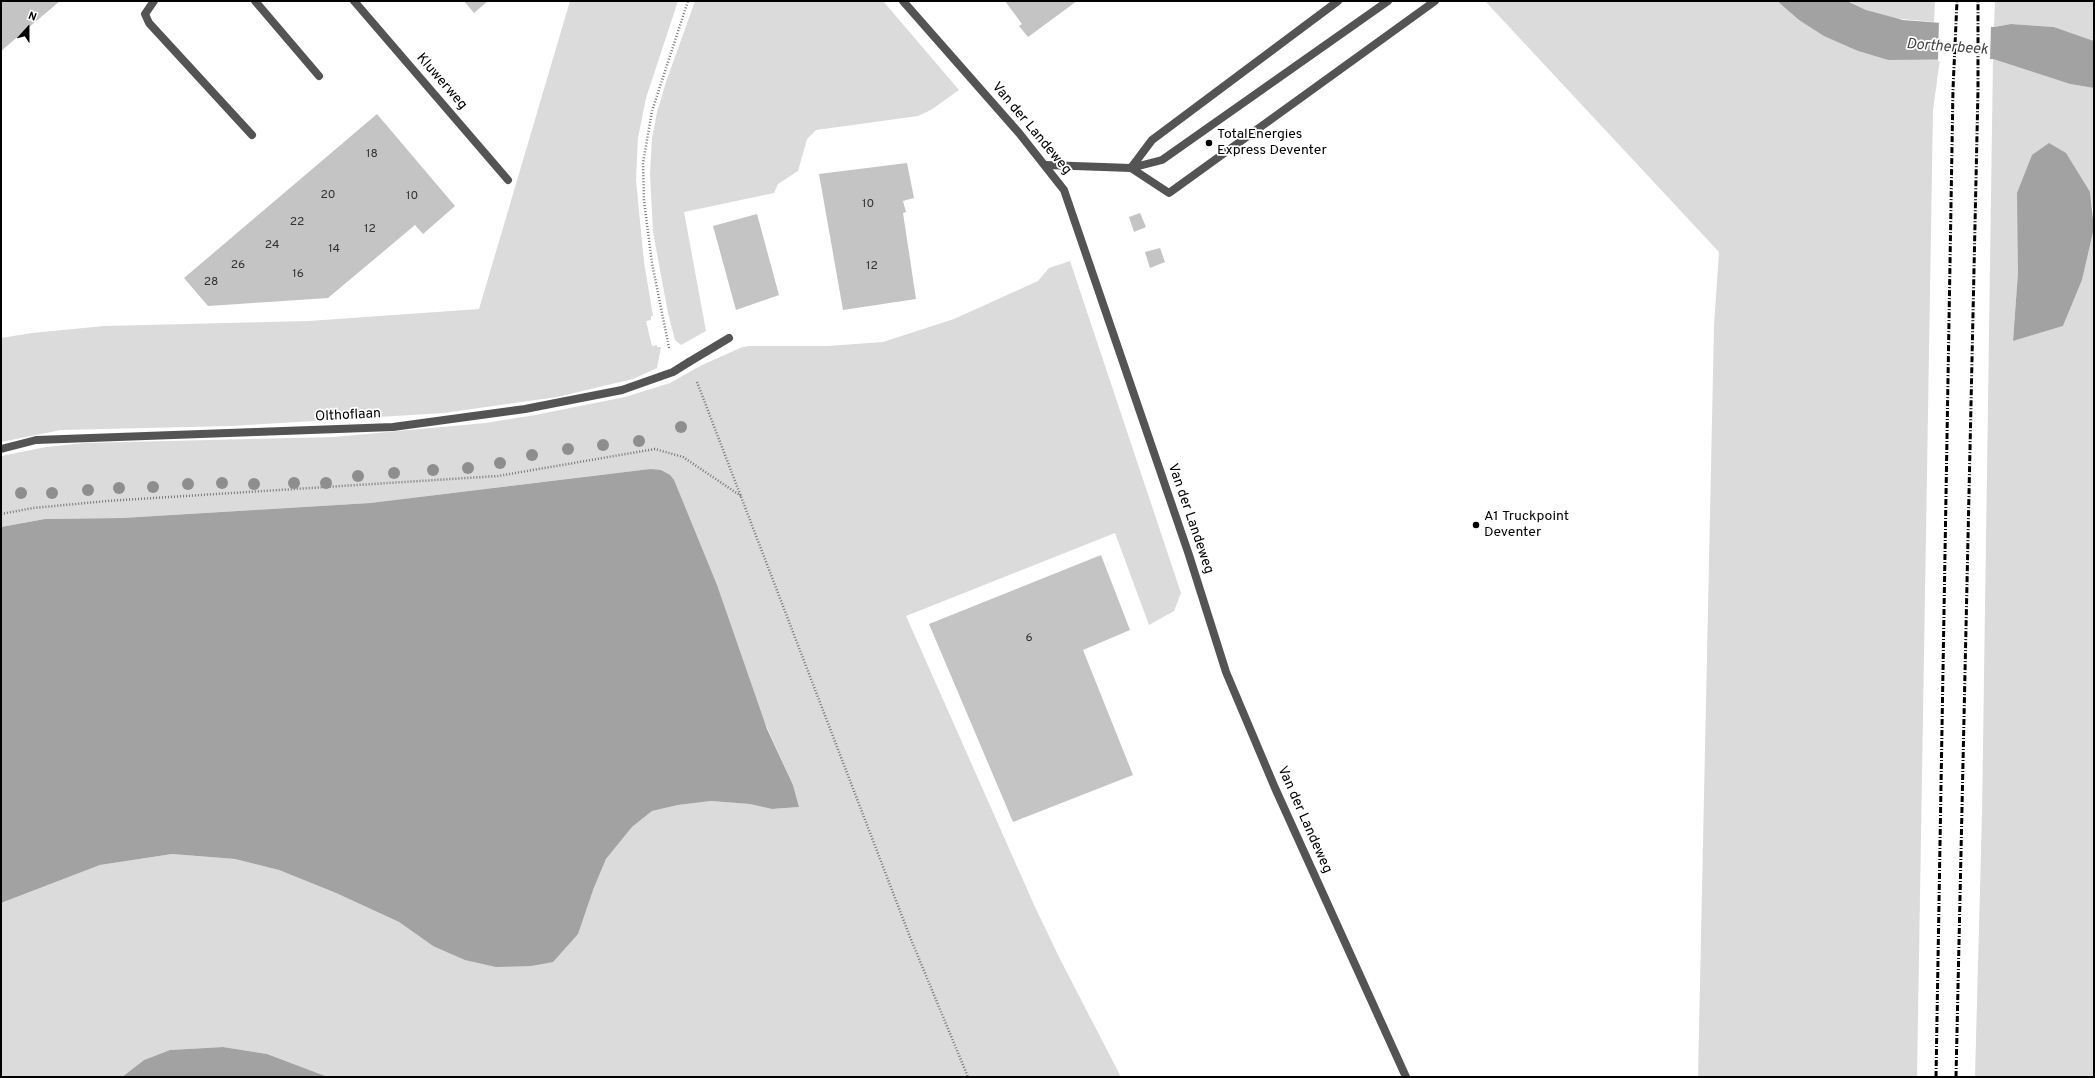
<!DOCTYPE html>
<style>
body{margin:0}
#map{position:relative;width:2095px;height:1078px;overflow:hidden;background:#fff;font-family:Overpass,sans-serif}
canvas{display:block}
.frame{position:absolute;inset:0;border:2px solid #000;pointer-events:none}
.north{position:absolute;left:8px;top:8px;width:40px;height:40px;-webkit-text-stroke:3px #fff;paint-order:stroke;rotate:21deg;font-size:11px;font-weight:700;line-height:16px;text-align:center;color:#000}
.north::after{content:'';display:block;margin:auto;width:14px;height:18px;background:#000;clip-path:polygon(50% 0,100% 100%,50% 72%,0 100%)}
</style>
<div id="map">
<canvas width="2095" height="1078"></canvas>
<div class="frame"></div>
<div class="north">N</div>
</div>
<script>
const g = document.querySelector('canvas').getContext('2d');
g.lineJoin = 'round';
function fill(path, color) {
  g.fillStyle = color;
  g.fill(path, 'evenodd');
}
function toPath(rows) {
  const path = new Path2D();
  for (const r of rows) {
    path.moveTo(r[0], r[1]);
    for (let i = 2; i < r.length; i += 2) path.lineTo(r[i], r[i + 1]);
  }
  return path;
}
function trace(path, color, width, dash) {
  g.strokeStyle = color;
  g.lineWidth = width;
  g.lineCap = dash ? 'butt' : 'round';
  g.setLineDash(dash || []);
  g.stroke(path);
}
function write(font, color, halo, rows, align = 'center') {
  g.font = font + ' Overpass,sans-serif';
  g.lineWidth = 3.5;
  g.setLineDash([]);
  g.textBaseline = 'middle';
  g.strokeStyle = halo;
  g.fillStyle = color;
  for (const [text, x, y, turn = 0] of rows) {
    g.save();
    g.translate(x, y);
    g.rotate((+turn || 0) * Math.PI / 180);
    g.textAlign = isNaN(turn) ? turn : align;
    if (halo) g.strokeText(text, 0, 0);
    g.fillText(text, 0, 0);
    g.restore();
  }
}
fill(toPath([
 [570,1,678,1,646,98,638,138,636,180,644,262,653,316,651,316,651,320,646,321,652,346,657,345,657,347,661,347,657,368,633,379,557,397,444,413,232,426,61,430,1,442,1,338,32,333,104,326,309,321,479,309],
 [695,1,883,1,959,90,931,110,918,116,816,130,807,139,798,171,778,184,774,193,684,212,706,331,681,345,675,340,668,313,653,232,650,174,652,138,657,112,666,82],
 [1485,1,1777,1,1799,20,1858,51,1888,60,1940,59,1933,110,1917,1077,1698,1077,1714,326,1719,252],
 [1847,1,1935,1,1934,22,1891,18,1866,10],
 [1995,1,2094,1,2094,41,2054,27,2011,24,1994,27],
 [1993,59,2070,84,2094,88,2094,217,2090,192,2018,272,2013,341,2063,326,2082,280,2094,228,2094,1077,1975,1077,1982,814],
 [1070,261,1181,593,1174,611,1149,625,1115,533,906,616,1035,907,1060,959,1121,1077,328,1077,267,1054,223,1047,170,1050,144,1060,122,1077,1,1077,1,903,100,865,172,854,235,859,279,870,336,893,399,922,433,946,593,890,606,859,632,827,652,811,678,805,711,801,751,804,772,809,799,807,793,785,650,469,370,503,122,518,45,519,1,527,1,456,46,447,85,443,334,437,485,423,535,415,625,397,670,383,700,366,740,348,748,346,828,346,883,342,954,319,1038,281,1049,268]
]), '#dbdbdb');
fill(toPath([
 [1777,1,1847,1,1866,10,1903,20,1994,27,2011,24,2054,27,2094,41,2094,88,2070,84,1993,59,1888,60,1858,51,1824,36,1799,20],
 [2049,143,2066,153,2090,192,2094,228,2082,280,2063,326,2013,341,2018,272,2017,193,2032,155],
 [650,469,661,470,670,475,674,480,717,585,767,729,793,785,799,807,772,809,750,804,711,801,678,805,652,811,632,827,606,859,593,890,578,934,553,962,531,966,496,967,465,960,433,946,399,922,336,893,279,870,235,859,172,854,100,865,1,903,1,527,45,519,122,518,370,503],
 [223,1047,267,1054,328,1077,122,1077,144,1060,170,1050]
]), '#a2a2a2');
fill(toPath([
 [1939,20,1991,25,1990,61,1938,61]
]), '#fff');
fill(toPath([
 [1,1,60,1,1,51],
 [464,1,488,1,474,13],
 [1005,1,1077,1,1028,37,1019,26,1022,24],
 [377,114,455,206,423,234,415,225,328,298,208,306,184,278],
 [907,163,914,198,903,201,906,212,903,213,916,299,843,310,819,174],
 [1140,213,1146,227,1134,232,1129,217],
 [757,214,779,295,736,310,713,226],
 [1160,248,1165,262,1150,268,1145,252],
 [1101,555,1130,630,1083,650,1133,775,1013,822,929,624]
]), '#c4c4c4');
trace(toPath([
 [669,348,652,263,644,201,643,163,652,111,688,1],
 [697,382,910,937,968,1077],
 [1,514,33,508,107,501,498,476,655,449,683,457,741,496]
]), '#767676', 2.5, [1, 2]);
trace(toPath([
 [154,1,145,14,149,23,252,135],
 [255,1,319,76],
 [1338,1,1152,140,1131,168,1169,193,1435,1],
 [1046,165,1131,168,1162,160,1388,1],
 [689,362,729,338]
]), '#545454', 8);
trace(toPath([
 [354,1,508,180],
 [903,1,1019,133,1064,190,1189,555,1226,672,1275,788,1406,1077],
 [1,449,36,440,393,427,525,409,622,390,673,372,689,362]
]), '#545454', 8);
trace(toPath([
 [1936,1077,1953,89,1957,1],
 [1956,1077,1978,90,1978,1]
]), '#000', 3, [6, 2, 1, 2]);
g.fillStyle = '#8e8e8e';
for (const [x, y] of [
 [681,427],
 [639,441],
 [603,445],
 [568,449],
 [532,455],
 [500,463],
 [468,468],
 [433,470],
 [394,473],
 [358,476],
 [222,483],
 [294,483],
 [326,483],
 [188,484],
 [254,484],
 [153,487],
 [119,488],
 [88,490],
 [21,493],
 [52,493]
]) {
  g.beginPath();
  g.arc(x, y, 6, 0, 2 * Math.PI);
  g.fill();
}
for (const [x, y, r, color] of [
 [1209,143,4,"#000"],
 [1476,525,4,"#000"]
]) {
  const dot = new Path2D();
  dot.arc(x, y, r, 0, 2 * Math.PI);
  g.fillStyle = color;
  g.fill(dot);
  trace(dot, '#fff', 1.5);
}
write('12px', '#313131', null, [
 ["18",372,155],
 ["20",328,196],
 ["10",412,197],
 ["10",868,205],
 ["22",297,223],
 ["12",370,230],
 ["24",272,246],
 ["14",334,250],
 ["26",238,266],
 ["12",872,267],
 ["16",298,275],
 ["28",211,283],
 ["6",1029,639]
]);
write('14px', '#000', '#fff', [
 ["Kluwerweg",441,82,49],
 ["Van der Landeweg",1031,129,50],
 ["Olthoflaan",348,416,-3],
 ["Van der Landeweg",1190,519,71],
 ["Van der Landeweg",1304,820,66]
]);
write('14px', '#000', '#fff', [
 ["TotalEnergies",1217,135],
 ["Express Deventer",1217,151],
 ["A1 Truckpoint",1484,517],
 ["Deventer",1484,533]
], 'left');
write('italic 15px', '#434343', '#fff', [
 ["Dortherbeek",1947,48,4]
]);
</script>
